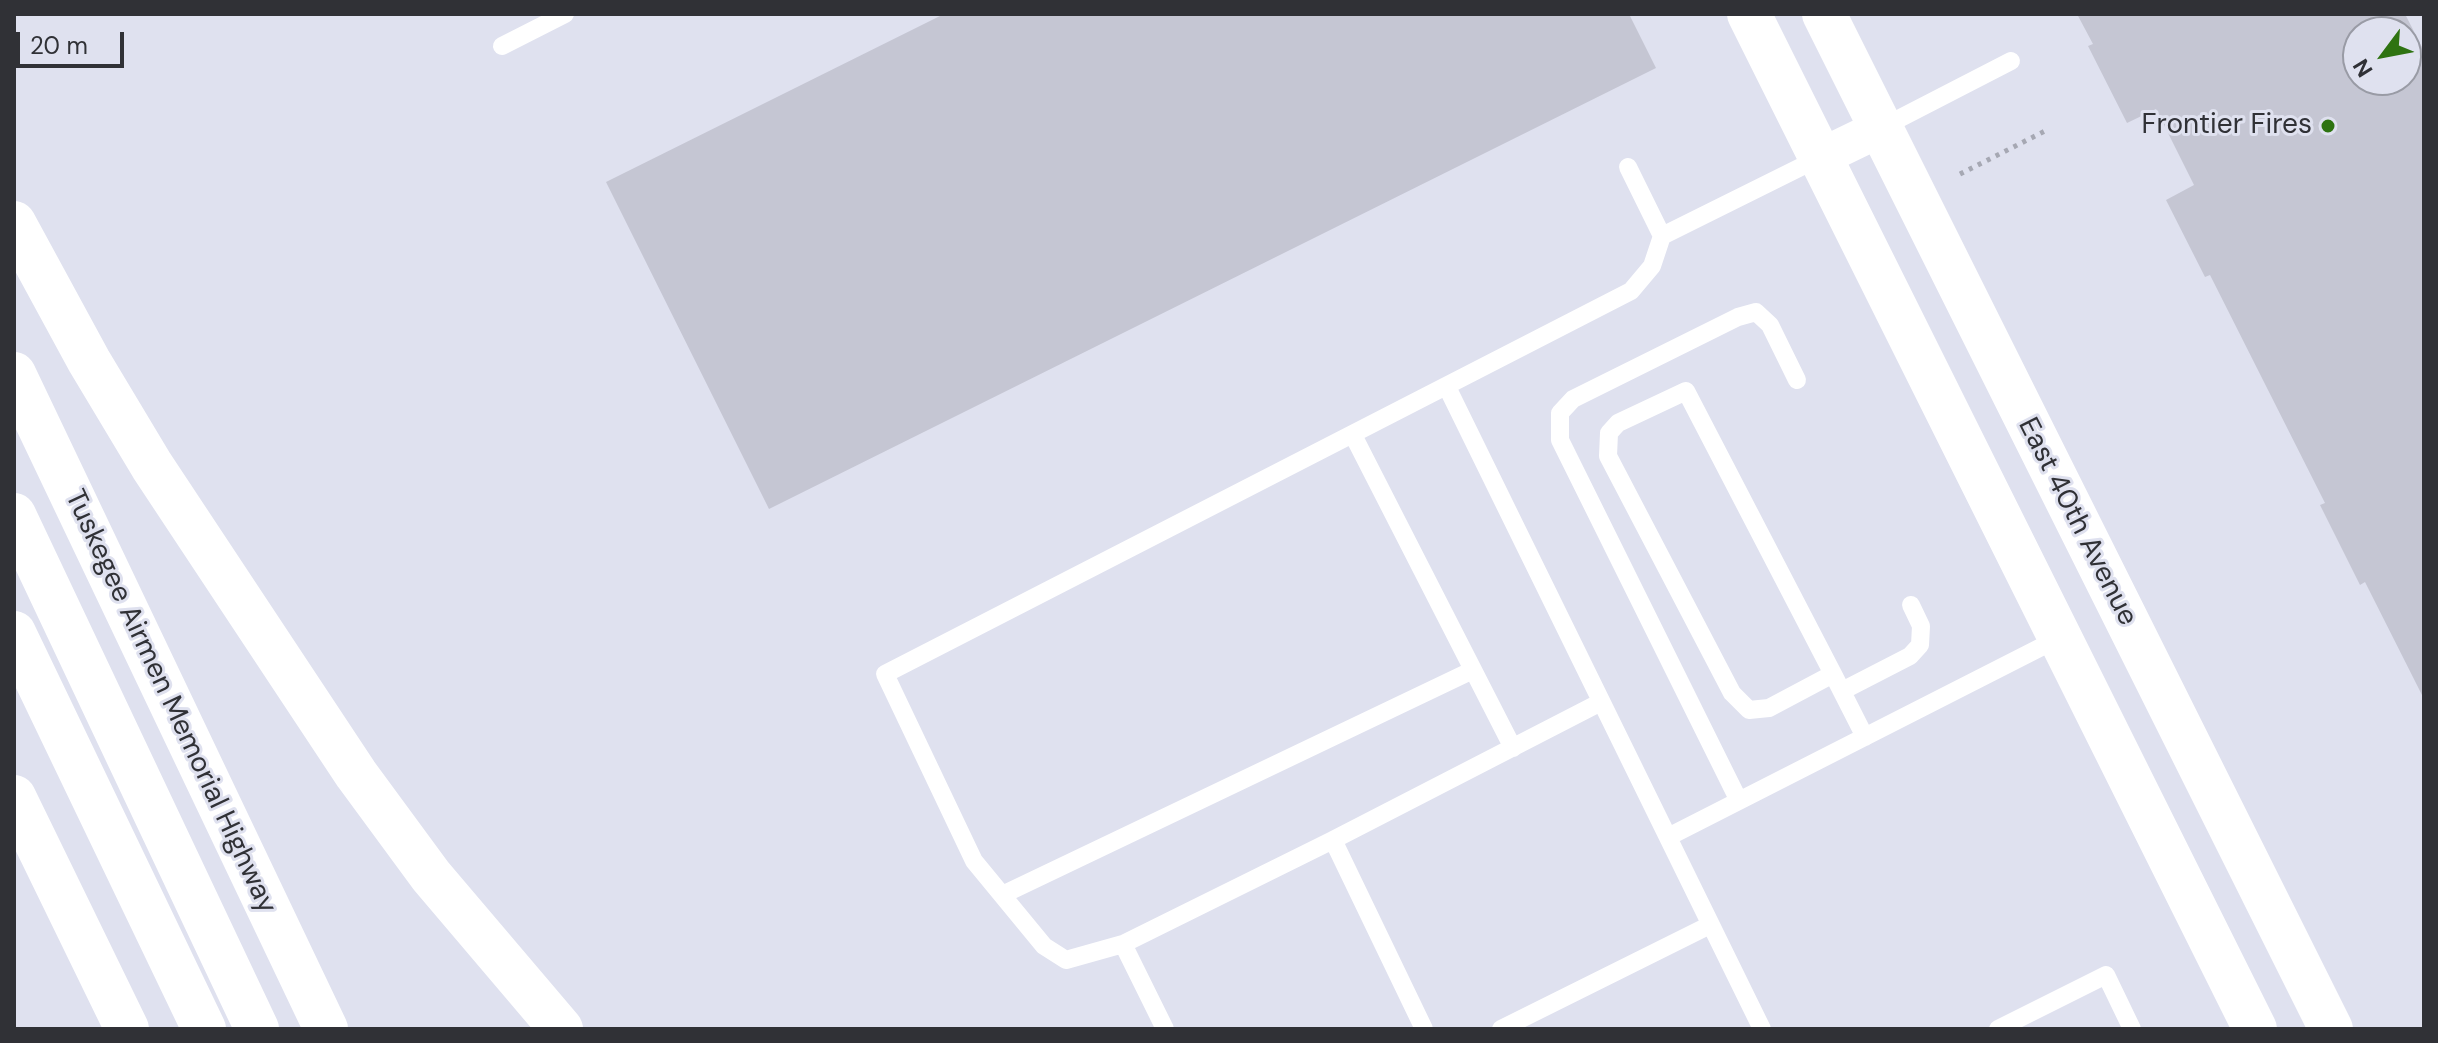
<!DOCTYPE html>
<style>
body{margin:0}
#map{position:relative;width:2438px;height:1043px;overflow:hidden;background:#dfe1ef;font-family:"DM Sans",sans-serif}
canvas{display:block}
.frame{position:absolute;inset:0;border:16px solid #303136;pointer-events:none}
.north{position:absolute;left:2342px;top:16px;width:80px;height:80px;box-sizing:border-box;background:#dfe1ef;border:2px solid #999ba5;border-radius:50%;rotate:238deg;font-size:22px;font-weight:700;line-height:32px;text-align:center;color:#303136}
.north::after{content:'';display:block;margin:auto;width:28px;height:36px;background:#2e7311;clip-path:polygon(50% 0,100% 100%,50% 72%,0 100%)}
.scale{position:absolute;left:16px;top:32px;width:108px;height:36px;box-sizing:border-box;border:4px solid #303136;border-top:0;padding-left:10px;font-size:24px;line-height:28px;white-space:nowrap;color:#303136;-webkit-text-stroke:6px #dfe1ef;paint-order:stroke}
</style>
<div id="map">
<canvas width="2438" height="1043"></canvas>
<div class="frame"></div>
<div class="north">N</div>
<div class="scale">20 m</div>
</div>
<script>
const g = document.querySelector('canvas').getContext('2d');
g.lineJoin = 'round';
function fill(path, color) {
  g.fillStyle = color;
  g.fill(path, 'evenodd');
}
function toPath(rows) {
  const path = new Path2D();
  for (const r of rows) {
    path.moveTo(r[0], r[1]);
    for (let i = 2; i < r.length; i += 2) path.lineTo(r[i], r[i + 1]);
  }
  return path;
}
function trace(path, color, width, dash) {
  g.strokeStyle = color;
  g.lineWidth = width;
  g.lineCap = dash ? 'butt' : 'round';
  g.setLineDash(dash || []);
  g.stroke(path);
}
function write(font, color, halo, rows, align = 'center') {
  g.font = font + ' "DM Sans",sans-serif';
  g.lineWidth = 6;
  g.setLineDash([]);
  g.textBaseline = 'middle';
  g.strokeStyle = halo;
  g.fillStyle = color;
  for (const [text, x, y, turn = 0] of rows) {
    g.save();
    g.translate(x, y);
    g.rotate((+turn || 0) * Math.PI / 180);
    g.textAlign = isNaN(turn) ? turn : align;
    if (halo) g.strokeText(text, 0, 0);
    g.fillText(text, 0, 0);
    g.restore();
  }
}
fill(toPath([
 [944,14,1629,14,1656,68,769,509,606,182],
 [2077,14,2405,14,2424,51,2424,699,2365,582,2360,585,2320,505,2325,503,2210,275,2205,277,2166,200,2194,185,2156,109,2127,123,2088,46,2093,44],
 [2358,32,2406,32,2406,80,2358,80]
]), '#c5c6d3');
trace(toPath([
 [1960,174,2047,130]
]), '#a6a8b3', 5, [4, 6]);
trace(toPath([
 [502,46,565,14],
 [1881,128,2011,61],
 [1628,167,1662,236],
 [1447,387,1762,1029],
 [1353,435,1513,748],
 [1833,674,1769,708,1749,710,1732,693,1608,456,1609,433,1618,423,1686,391,1833,674,1865,737],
 [1842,691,1910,656,1920,645,1921,626,1911,605],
 [1739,801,1560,440,1560,413,1573,399,1738,317,1756,312,1770,325,1797,380],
 [1668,837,2059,638],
 [1002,895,1473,670],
 [1123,944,1066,960,1044,946,974,861,885,674,1631,291,1652,266,1662,236,1819,158],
 [1165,1029,1123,944,1333,840],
 [1424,1029,1333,840,1601,702],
 [1501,1029,1710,925],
 [1998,1029,2106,975,2132,1029]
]), '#fff', 18);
trace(toPath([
 [1819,158,1881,128]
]), '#fff', 38);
trace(toPath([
 [1749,14,2255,1029],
 [1824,14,2331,1029]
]), '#fff', 44);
trace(toPath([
 [14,223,89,361,152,466,356,774,431,876,561,1029],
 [14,374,326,1029],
 [14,515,257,1029],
 [14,633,204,1029],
 [14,797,127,1029]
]), '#fff', 44);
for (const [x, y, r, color] of [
 [2328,126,8,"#2e7311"]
]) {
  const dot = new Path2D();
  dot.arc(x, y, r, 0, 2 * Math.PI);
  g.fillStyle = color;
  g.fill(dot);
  trace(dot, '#dfe1ef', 3);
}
write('28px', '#303136', '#dfe1ef', [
 ["Frontier Fires",2312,126]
], 'right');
write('28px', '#303136', '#dfe1ef', [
 ["East 40th Avenue",2077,522,63],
 ["Tuskegee Airmen Memorial Highway",170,702,65]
]);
</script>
